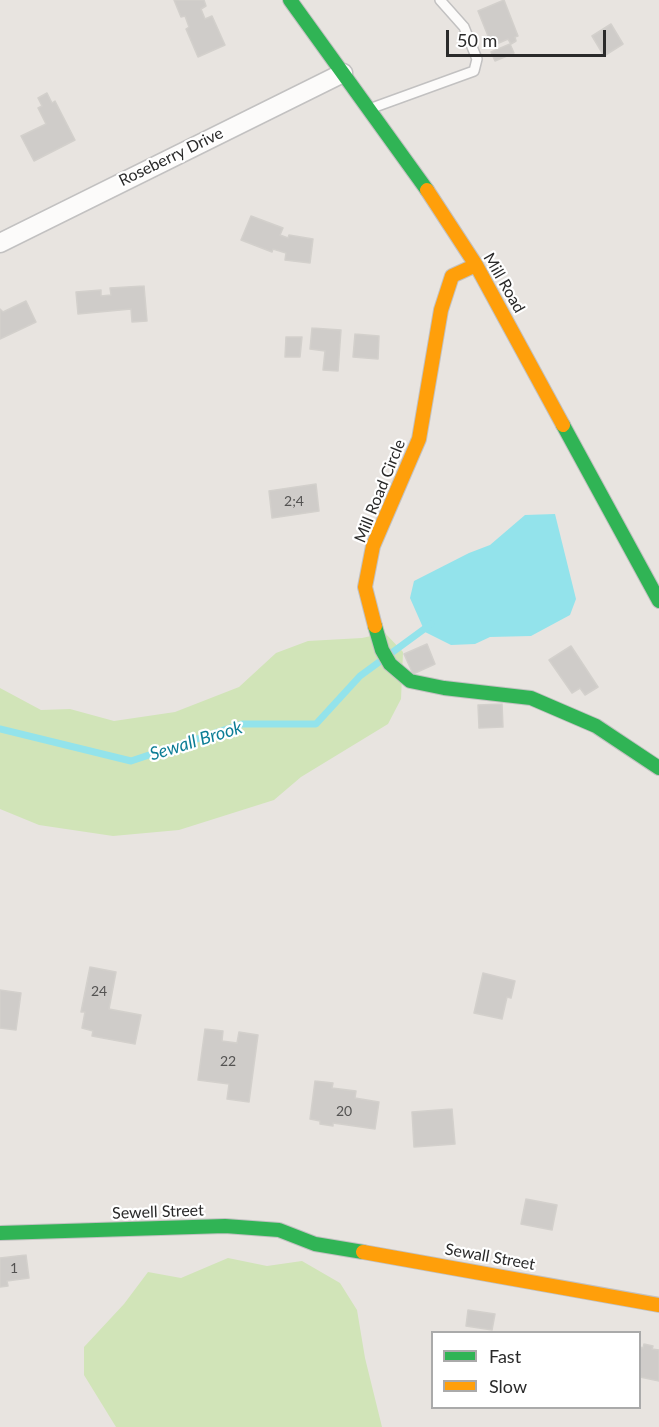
<!DOCTYPE html>
<style>
body{margin:0}
#map{position:relative;width:659px;height:1427px;overflow:hidden;background:#e8e4e0;font-family:Lato,sans-serif}
canvas{display:block}
.legend{position:absolute;left:431px;top:1331px;width:210px;height:78px;box-sizing:border-box;background:#fff;border:2px solid #aaa;margin:0;padding:8px 10px;list-style:none;font-size:18px;color:#2a2a2a}
.legend li{display:flex;align-items:center;gap:12px;height:30px}
.legend b{width:30px;border:2px solid #aaa}
.scale{position:absolute;left:446px;top:30px;width:160px;height:27px;box-sizing:border-box;border:3px solid #2a2a2a;border-top:0;padding-left:8px;font-size:18px;line-height:21px;white-space:nowrap;color:#2a2a2a;-webkit-text-stroke:4px #fff;paint-order:stroke}
</style>
<div id="map">
<canvas width="659" height="1427"></canvas>
<ul class="legend">
<li><b style="height:8px;background:#30b455"></b>Fast</li>
<li><b style="height:8px;background:#ff9f0a"></b>Slow</li>
</ul>
<div class="scale">50 m</div>
</div>
<script>
const g = document.querySelector('canvas').getContext('2d');
g.lineJoin = 'round';
function fill(path, color) {
  g.fillStyle = color;
  g.fill(path, 'evenodd');
}
function toPath(rows) {
  const path = new Path2D();
  for (const r of rows) {
    path.moveTo(r[0], r[1]);
    for (let i = 2; i < r.length; i += 2) path.lineTo(r[i], r[i + 1]);
  }
  return path;
}
function trace(path, color, width, dash) {
  g.strokeStyle = color;
  g.lineWidth = width;
  g.lineCap = dash ? 'butt' : 'round';
  g.setLineDash(dash || []);
  g.stroke(path);
}
function write(font, color, halo, rows, align = 'center') {
  g.font = font + ' Lato,sans-serif';
  g.lineWidth = 4.5;
  g.setLineDash([]);
  g.textBaseline = 'middle';
  g.strokeStyle = halo;
  g.fillStyle = color;
  for (const [text, x, y, turn = 0] of rows) {
    g.save();
    g.translate(x, y);
    g.rotate((+turn || 0) * Math.PI / 180);
    g.textAlign = isNaN(turn) ? turn : align;
    if (halo) g.strokeText(text, 0, 0);
    g.fillText(text, 0, 0);
    g.restore();
  }
}
fill(toPath([
 [385,633,403,652,401,699,388,724,301,777,274,800,179,830,113,836,39,825,0,809,0,688,41,710,70,709,114,721,175,712,239,687,276,653,308,641,362,638],
 [228,1258,267,1266,302,1261,340,1283,357,1310,365,1358,382,1427,116,1427,84,1375,84,1347,124,1304,148,1272,181,1278]
]), '#d1e4b8');
fill(toPath([
 [555,514,576,599,570,615,531,636,490,637,475,644,451,645,425,632,410,598,414,581,469,553,490,545,525,515]
]), '#93e3eb');
trace(toPath([
 [0,729,131,761,242,724,316,724,360,676,431,624]
]), '#93e3eb', 7);
const building = toPath([
 [174,0,204,0,206,6,201,9,205,19,212,16,225,45,198,57,186,29,189,27,185,16,181,17,174,0],
 [504,0,518,36,515,37,516,41,511,44,508,39,492,46,478,11,504,0],
 [611,24,623,44,604,56,592,36,611,24],
 [510,44,514,53,495,61,491,52,510,44],
 [47,93,52,103,55,101,75,140,34,161,21,136,46,124,38,108,42,106,38,98,47,93],
 [251,216,283,228,280,235,288,238,289,235,313,239,310,263,285,260,286,253,273,249,272,252,241,240,251,216],
 [144,286,147,321,132,322,131,309,78,314,76,292,101,290,101,296,111,295,110,288,144,286],
 [26,301,36,322,0,339,0,309,3,312,26,301],
 [312,328,341,330,338,371,323,370,325,351,310,349,312,328],
 [355,334,379,336,378,359,353,357,355,334],
 [286,337,302,337,300,357,285,357,286,337],
 [316,484,319,511,272,518,269,491,316,484],
 [427,644,435,664,413,674,404,654,427,644],
 [571,646,598,687,585,695,580,688,572,693,549,660,571,646],
 [502,704,503,727,479,728,478,705,502,704],
 [90,967,116,972,109,1009,141,1015,135,1044,92,1036,93,1031,82,1028,85,1012,81,1012,90,967],
 [483,973,515,981,511,998,507,997,502,1019,474,1013,483,973],
 [0,990,21,993,16,1030,0,1028,0,990],
 [205,1029,223,1031,222,1041,237,1043,239,1032,258,1035,249,1102,227,1099,229,1084,198,1080,205,1029],
 [315,1081,333,1083,332,1088,356,1091,355,1098,379,1102,375,1129,333,1123,333,1126,320,1124,320,1121,310,1119,315,1081],
 [452,1109,455,1144,414,1147,412,1112,452,1109],
 [526,1199,557,1205,552,1230,521,1224,526,1199],
 [26,1255,29,1278,7,1281,8,1286,0,1287,0,1258,26,1255],
 [468,1310,495,1314,492,1330,466,1326,468,1310],
 [644,1344,653,1346,652,1349,659,1350,659,1381,640,1377,640,1347,643,1348,644,1344]
]);
fill(building, '#cfccc9');
trace(building, '#d3d0cc', 1.5);
const lane = toPath([
 [372,108,474,71,477,59,464,27,440,0]
]);
const street = toPath([
 [0,243,343,73]
]);
const fast = toPath([
 [290,0,427,190],
 [563,425,659,601],
 [375,626,382,650,390,664,410,681,444,688,531,698,596,726,659,768],
 [0,1233,225,1226,279,1230,315,1244,363,1252]
]);
const slow = toPath([
 [427,190,476,265,563,425],
 [375,626,365,587,373,546,419,439,441,310,452,276,476,265],
 [363,1252,659,1305]
]);
trace(lane, '#c2c1c1', 12);
trace(street, '#c2c1c1', 21);
trace(fast, '#c2c1c1', 16);
trace(slow, '#c2c1c1', 16);
trace(lane, '#fcfbfa', 9);
trace(street, '#fcfbfa', 18);
trace(fast, '#30b455', 14);
trace(slow, '#ff9f0a', 14);
write('14px', '#545352', null, [
 ["2;4",294,501],
 ["24",99,991],
 ["22",228,1061],
 ["20",344,1111],
 ["1",14,1268]
]);
write('16px', '#2a2a2a', '#fff', [
 ["Roseberry Drive",171,157,-26],
 ["Mill Road",504,283,60],
 ["Mill Road Circle",380,491,-68],
 ["Sewell Street",158,1212,-2],
 ["Sewall Street",490,1257,10]
]);
write('italic 18px', '#0c7d95', '#fff', [
 ["Sewall Brook",196,741,-17]
]);
</script>
